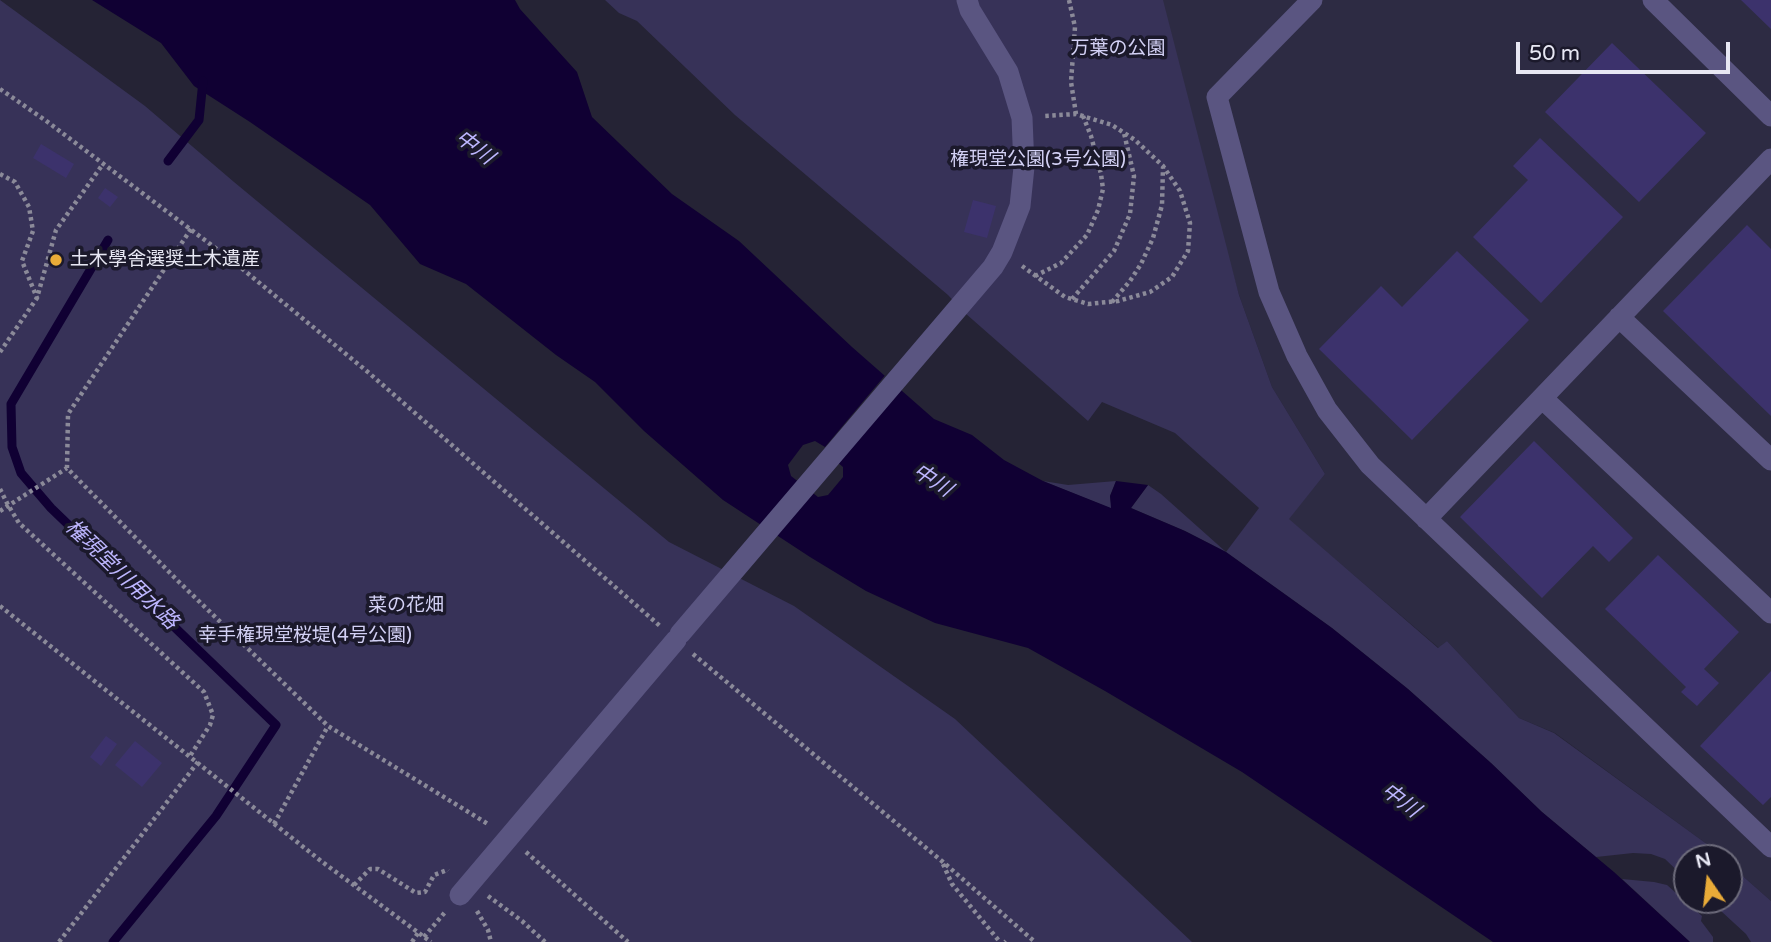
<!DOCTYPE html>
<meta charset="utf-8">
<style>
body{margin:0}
#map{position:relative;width:1771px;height:942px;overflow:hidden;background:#252335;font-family:"Varela Round",sans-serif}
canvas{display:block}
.north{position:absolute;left:1673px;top:844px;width:70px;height:70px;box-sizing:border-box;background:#1b192b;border:2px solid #6d6b7b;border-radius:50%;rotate:346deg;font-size:19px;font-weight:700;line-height:28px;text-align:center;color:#e7e7f3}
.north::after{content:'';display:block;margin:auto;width:24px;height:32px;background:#e9ab38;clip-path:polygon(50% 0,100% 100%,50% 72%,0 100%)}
.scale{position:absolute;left:1516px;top:42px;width:214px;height:32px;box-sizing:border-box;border:4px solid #e7e7f3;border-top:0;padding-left:9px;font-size:21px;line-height:24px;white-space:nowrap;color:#e7e7f3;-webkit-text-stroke:5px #1b192b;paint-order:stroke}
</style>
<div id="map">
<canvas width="1771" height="942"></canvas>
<div class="north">N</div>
<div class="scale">50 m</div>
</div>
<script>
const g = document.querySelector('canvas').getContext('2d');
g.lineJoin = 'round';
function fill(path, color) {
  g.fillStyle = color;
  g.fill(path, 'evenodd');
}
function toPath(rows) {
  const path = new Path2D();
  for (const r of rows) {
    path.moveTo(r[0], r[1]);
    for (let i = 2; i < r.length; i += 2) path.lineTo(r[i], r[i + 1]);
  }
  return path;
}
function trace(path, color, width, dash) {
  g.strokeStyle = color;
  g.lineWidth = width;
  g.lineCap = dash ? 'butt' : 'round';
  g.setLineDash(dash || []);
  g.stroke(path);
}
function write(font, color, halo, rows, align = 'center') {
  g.font = font + ' "Varela Round","Noto Sans JP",sans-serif';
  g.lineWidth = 7;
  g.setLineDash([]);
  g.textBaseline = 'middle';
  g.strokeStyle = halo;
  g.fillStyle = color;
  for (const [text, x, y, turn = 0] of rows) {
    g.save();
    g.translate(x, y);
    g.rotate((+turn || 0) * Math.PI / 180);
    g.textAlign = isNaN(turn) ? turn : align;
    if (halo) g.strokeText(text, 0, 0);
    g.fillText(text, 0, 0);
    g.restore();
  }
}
fill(toPath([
 [1156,0,1771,0,1771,901,1729,864,1729,858,1723,858,1704,842,1555,733,1519,718,1447,641,1439,648,1288,519,1325,474,1272,387,1239,295]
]), '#2d2b43');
fill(toPath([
 [0,0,145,106,234,182,669,542,794,606,955,719,1192,942,0,942],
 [605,0,1163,0,1239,295,1272,387,1325,474,1289,519,1438,648,1447,641,1519,718,1554,733,1704,842,1723,858,1687,858,1687,880,1665,859,1651,854,1633,853,1596,857,1542,812,1491,763,1408,689,1332,628,1226,552,1185,531,1131,508,1148,485,1161,494,1226,552,1259,508,1175,433,1102,402,1088,421,965,313,948,295,735,115,637,21,619,13],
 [1043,481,1068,485,1116,481,1110,496,1112,509],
 [1729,864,1771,901,1771,942,1751,942,1746,934,1709,900,1729,900],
 [1622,879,1654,882,1667,885,1702,916,1701,921,1713,937,1713,942,1690,942]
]), '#373258');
fill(toPath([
 [92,0,515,0,520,9,577,72,592,117,672,194,739,241,852,347,934,419,972,435,1004,460,1043,481,1111,508,1110,496,1116,481,1148,485,1131,508,1185,531,1226,552,1332,628,1408,689,1491,763,1542,812,1614,872,1690,942,1493,942,1242,772,1105,691,1028,648,935,623,866,591,810,557,723,500,644,431,595,382,556,355,466,284,420,264,370,205,250,122,194,86,161,43]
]), '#100033');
fill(toPath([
 [887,373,902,385,837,462,843,467,843,477,828,495,818,497,791,476,788,465,803,445,815,441,825,447]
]), '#252335');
trace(toPath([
 [168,161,199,120,203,81],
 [108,240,11,404,12,447,21,473,51,508,276,725,216,816,113,942]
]), '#100033', 9);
fill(toPath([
 [1741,0,1771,0,1771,29],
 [1612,43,1706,133,1639,202,1545,112],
 [1540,138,1623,217,1541,303,1473,237,1528,180,1513,166],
 [41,144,74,164,66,178,33,158],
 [105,188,118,197,110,207,98,198],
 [973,200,996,206,987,238,964,232],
 [1747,225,1771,249,1771,416,1663,311],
 [1457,251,1529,320,1412,440,1319,349,1381,286,1402,307],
 [1534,441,1633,538,1609,562,1593,546,1542,598,1460,517],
 [1658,555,1739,632,1704,669,1719,683,1697,706,1681,692,1686,687,1605,609],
 [1771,671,1771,797,1763,805,1700,746],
 [106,736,117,744,101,766,90,757],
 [135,741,162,763,142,787,115,765]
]), '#3c326c');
trace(toPath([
 [1069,0,1075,27,1071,82,1076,114],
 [0,89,45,120,234,262,369,373,660,626],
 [0,174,15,182,29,207,33,231,22,261,37,298],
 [191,229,68,414,67,468,178,581,328,726,488,824],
 [1022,266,1065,297,1088,304,1118,301,1150,292,1172,277,1188,251,1190,223,1180,191,1163,166,1135,140,1112,125,1076,114,1044,116],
 [1035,276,1061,263,1087,235,1098,210,1103,189,1101,174,1091,136,1083,116],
 [1072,299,1114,251,1130,214,1134,176,1124,133],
 [1112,302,1130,281,1141,264,1153,238,1162,205,1163,167],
 [0,352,37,298,56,230,103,164],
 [0,489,8,505,19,523,204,692,213,715,210,725,190,756],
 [0,511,67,468],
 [0,606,321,861,431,942],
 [693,654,943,862,1035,942],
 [274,824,328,726],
 [526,852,628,942],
 [943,864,952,884,1000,942],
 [354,885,370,869,378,869,416,893,425,892,434,875,447,870,448,871],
 [488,896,522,921,545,942],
 [477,911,488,930,491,942],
 [424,937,446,911],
 [59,942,198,762],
 [412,942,418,933],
 [1005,942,1006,941]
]), '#8b8a99', 4.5, [3.5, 3.5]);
trace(toPath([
 [1312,0,1217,97,1269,292,1297,356,1327,410,1370,465,1771,847],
 [1653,0,1771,116],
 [1619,317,1771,460],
 [1542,398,1771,613],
 [1426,519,1771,159],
 [680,634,993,267,1002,252,1020,206,1024,167,1022,118,1008,72,970,10,967,0],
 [460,895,676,640]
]), '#5a5581', 21);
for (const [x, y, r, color] of [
 [56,260,7,"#e9ab38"]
]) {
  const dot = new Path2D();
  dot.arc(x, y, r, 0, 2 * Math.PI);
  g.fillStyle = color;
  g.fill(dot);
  trace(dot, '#1b192b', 2.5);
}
write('19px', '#d3d1f5', '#1b192b', [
 ["万葉の公園",1118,49],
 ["権現堂公園(3号公園)",1038,160],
 ["菜の花畑",406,606],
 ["幸手権現堂桜堤(4号公園)",305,636]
]);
write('19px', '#e7e7f3', '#1b192b', [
 ["土木學舎選奨土木遺産",70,260]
], 'left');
write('italic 21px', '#bdb6fe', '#1b192b', [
 ["中川",474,148,37],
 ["中川",932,481,33],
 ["権現堂川用水路",121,575,44],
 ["中川",1400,801,37]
]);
</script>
